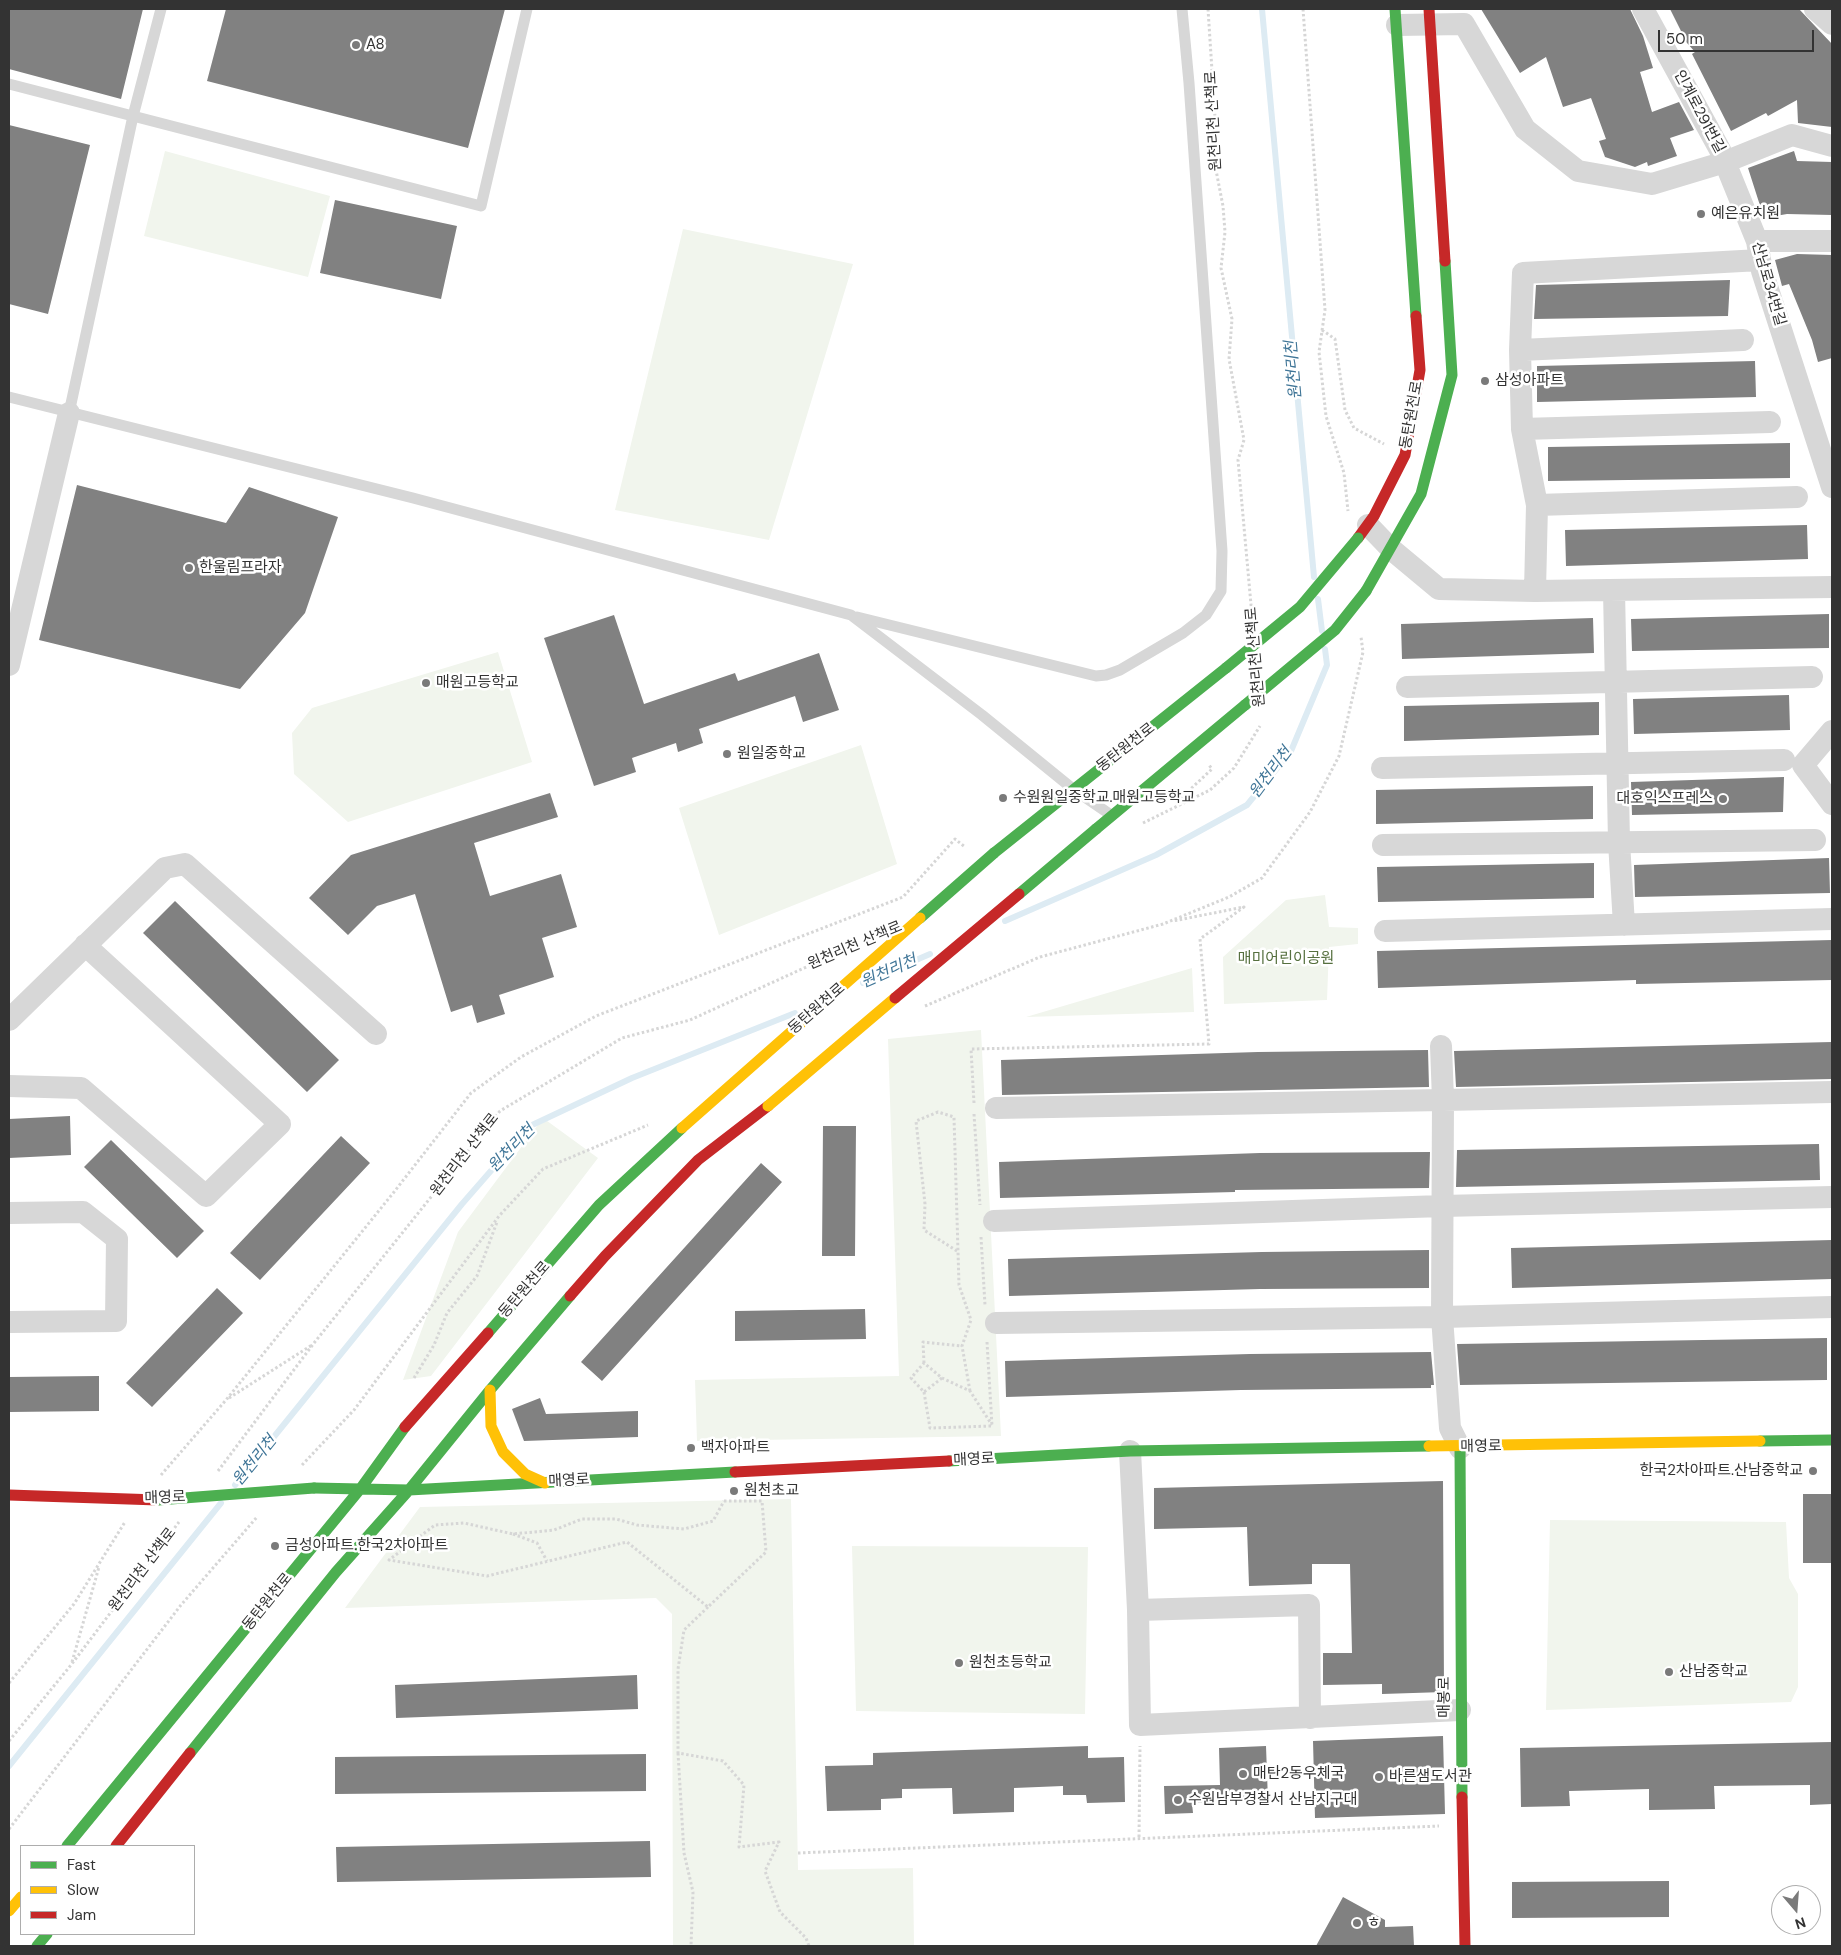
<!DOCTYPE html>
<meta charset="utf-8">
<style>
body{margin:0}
#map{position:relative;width:1841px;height:1955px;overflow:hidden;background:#fff;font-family:"DM Sans",sans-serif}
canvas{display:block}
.frame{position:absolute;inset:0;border:10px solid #333;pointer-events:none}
.legend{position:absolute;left:20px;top:1845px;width:175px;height:90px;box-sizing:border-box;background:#fff;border:1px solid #adadad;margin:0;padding:6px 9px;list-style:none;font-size:15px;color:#333}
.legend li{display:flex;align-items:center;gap:10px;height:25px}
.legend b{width:25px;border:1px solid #adadad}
.north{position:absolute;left:1771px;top:1885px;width:50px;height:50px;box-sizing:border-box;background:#fff;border:1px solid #adadad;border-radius:50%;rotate:162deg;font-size:14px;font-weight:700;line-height:20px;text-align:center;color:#333}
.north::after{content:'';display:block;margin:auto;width:18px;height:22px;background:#7a7a7a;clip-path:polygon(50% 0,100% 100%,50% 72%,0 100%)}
.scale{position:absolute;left:1658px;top:30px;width:156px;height:22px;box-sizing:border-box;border:2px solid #333;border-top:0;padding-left:6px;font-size:15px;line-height:18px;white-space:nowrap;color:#333;-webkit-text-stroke:4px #fff;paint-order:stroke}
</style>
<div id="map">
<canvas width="1841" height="1955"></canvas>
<div class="frame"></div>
<ul class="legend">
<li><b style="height:6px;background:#4caf50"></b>Fast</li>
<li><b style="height:6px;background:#ffc107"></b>Slow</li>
<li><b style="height:6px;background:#c62828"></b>Jam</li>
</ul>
<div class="north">N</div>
<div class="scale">50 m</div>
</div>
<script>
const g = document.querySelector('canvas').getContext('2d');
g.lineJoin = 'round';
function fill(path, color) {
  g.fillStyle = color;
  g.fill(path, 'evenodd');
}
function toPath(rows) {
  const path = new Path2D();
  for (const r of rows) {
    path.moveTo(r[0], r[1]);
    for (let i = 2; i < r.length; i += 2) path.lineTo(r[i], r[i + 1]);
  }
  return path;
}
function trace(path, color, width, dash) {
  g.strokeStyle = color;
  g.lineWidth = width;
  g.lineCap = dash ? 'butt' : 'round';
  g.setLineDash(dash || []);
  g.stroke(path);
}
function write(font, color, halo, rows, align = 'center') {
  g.font = font + ' "DM Sans","Noto Sans KR",sans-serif';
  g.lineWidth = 5;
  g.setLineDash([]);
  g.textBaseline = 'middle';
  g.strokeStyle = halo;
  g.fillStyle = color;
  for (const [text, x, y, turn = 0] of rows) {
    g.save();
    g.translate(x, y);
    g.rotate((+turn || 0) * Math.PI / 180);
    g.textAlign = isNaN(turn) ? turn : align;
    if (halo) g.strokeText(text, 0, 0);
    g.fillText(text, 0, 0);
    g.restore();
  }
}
fill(toPath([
 [165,151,330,196,308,277,144,236],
 [683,229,853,264,769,540,615,510],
 [498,652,532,762,348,822,294,774,292,733,312,708],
 [861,745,897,864,719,935,679,808],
 [1325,895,1329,927,1358,928,1358,944,1329,947,1327,1000,1224,1004,1223,957,1286,900],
 [1192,968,1194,1012,1026,1017],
 [981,1030,1001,1436,697,1441,695,1380,899,1376,888,1039],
 [543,1118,598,1158,431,1376,403,1380,458,1232],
 [791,1499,798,1870,913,1868,914,1946,673,1946,672,1614,656,1598,345,1608,420,1507],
 [1550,1520,1786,1522,1789,1578,1798,1594,1798,1687,1791,1702,1546,1710],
 [852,1546,1088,1547,1085,1714,856,1711]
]), '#f1f5ed');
trace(toPath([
 [1262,9,1314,577],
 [1318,599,1322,631],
 [1005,921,1156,855,1247,805,1291,751,1327,665,1325,649],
 [863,983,930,954],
 [235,1485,462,1204,530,1126,632,1078,795,1013],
 [9,1766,221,1503]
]), '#ddebf3', 6);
fill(toPath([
 [9,9,143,9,121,99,9,69],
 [226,9,505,9,468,148,207,81],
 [1481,9,1630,9,1643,36,1653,68,1640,72,1652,112,1679,102,1694,130,1670,138,1677,156,1648,166,1647,162,1635,167,1605,157,1599,141,1606,139,1591,98,1563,107,1546,57,1520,73],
 [1670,9,1799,9,1832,44,1832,127,1798,123,1797,100,1768,116,1766,113,1731,131,1692,54,1695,52,1687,43],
 [9,125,90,145,48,314,9,304],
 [1794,151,1797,161,1832,162,1832,215,1787,214,1764,218,1748,168],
 [335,200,457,226,441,299,320,273],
 [1797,254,1832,255,1832,358,1818,362,1812,340,1789,284,1782,286,1775,260],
 [1730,280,1728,316,1534,319,1536,285],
 [1755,361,1756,397,1537,402,1537,366],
 [1790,443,1790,478,1548,481,1548,447],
 [77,485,226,523,249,487,338,517,305,613,240,689,39,640],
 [1807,525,1808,559,1566,566,1565,530],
 [1829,614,1829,648,1632,651,1631,619],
 [614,615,644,704,735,673,738,681,819,653,839,710,803,722,795,696,699,729,703,743,678,752,676,743,632,758,636,772,594,786,544,638],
 [1593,618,1594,653,1402,659,1401,624],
 [1789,695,1790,730,1634,734,1633,699],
 [1599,702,1599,735,1404,741,1404,706],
 [1784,777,1783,812,1632,815,1631,782],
 [1593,786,1593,819,1376,824,1376,790],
 [550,793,558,817,474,843,490,896,561,874,577,927,542,938,554,977,499,995,505,1014,477,1023,472,1005,451,1012,415,894,377,906,348,935,309,898,351,855],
 [1829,858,1830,893,1635,897,1634,865],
 [1594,863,1594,898,1378,902,1377,867],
 [175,901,339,1060,307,1092,143,933],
 [1832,940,1832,980,1636,984,1636,980,1378,988,1377,951],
 [1832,1042,1832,1079,1456,1087,1454,1051],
 [1428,1050,1429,1087,1002,1095,1001,1060,1258,1052],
 [70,1116,71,1155,9,1158,9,1119],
 [823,1126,856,1126,855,1256,822,1256],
 [341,1136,370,1163,260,1280,230,1253],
 [111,1140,204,1231,177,1258,84,1167],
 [1819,1144,1820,1180,1456,1187,1457,1150],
 [1430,1152,1429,1188,1235,1190,1235,1192,1000,1198,999,1162,1260,1153],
 [761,1163,782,1182,602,1381,581,1362],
 [1832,1240,1832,1279,1512,1288,1511,1248],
 [1429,1250,1429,1288,1260,1289,1009,1296,1008,1259,1262,1252],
 [217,1288,243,1313,152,1407,126,1383],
 [865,1309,866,1339,735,1341,735,1311],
 [1827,1338,1827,1380,1460,1385,1457,1344],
 [1431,1352,1434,1385,1431,1385,1431,1388,1241,1390,1006,1397,1005,1361,1250,1354],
 [99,1376,99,1411,9,1412,9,1377],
 [540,1398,546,1414,638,1411,638,1437,524,1441,512,1409],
 [1443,1481,1444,1692,1382,1694,1382,1684,1323,1685,1323,1653,1352,1653,1350,1564,1312,1564,1312,1584,1249,1586,1247,1527,1154,1529,1154,1488],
 [1803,1494,1832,1494,1832,1563,1803,1563],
 [637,1675,638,1709,396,1718,395,1685],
 [1443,1736,1445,1814,1315,1818,1313,1741],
 [1832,1742,1832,1804,1810,1805,1810,1785,1714,1786,1715,1809,1649,1810,1649,1789,1569,1791,1570,1806,1521,1807,1520,1748],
 [1088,1746,1088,1758,1124,1757,1125,1802,1087,1803,1086,1795,1063,1795,1063,1786,1014,1788,1014,1812,953,1814,952,1788,902,1789,902,1798,881,1799,881,1810,827,1811,825,1766,873,1765,873,1753],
 [1266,1746,1268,1801,1192,1803,1193,1813,1165,1814,1164,1786,1220,1785,1219,1748],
 [646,1754,646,1791,335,1794,335,1757],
 [650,1841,651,1877,337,1882,336,1847],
 [1669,1881,1669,1917,1512,1918,1512,1882],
 [1343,1897,1385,1920,1385,1927,1413,1926,1414,1946,1316,1946]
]), '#818181');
trace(toPath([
 [1208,9,1215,117,1215,165,1223,206,1225,232,1221,268,1232,319,1229,359,1244,440,1238,460,1252,616],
 [1303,9,1325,310,1319,352,1326,416,1344,473,1348,511],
 [1322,330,1335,339,1345,410,1354,428,1384,444],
 [1184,803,1181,798,1212,769,1209,765],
 [1143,823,1210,790,1234,768,1260,726],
 [925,1006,1040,957,1163,924,1229,897,1262,878,1310,812,1339,756,1363,652,1361,637],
 [974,1103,971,1049,1209,1044,1200,939,1244,907,1173,921],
 [974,1114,980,1205],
 [981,1237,985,1305],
 [957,1251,924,1230,925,1204,916,1121,938,1112,954,1117,959,1285,971,1320,962,1346,970,1391],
 [987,1342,992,1426],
 [924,1363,923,1342,962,1346],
 [414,1378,434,1345,447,1313,477,1276,497,1222],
 [942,1378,924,1392,911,1378,924,1363,942,1378,970,1391,992,1425],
 [924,1392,930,1428,991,1426],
 [229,1398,312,1345],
 [302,1465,354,1410,499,1216,543,1169,648,1125],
 [218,1471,314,1343,500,1111,622,1038,690,1020,848,948],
 [161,1475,226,1400,394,1192,471,1093,521,1057,596,1016,903,897,955,839,965,847],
 [724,1501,762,1501,766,1552,708,1607,627,1542,487,1576,389,1560,435,1525,464,1523,513,1534,554,1530,582,1519,616,1519,637,1525,684,1529,713,1521,724,1501],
 [513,1534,537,1543,547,1561],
 [708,1607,684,1630,678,1669,678,1753,723,1761,744,1785,739,1847,779,1842,765,1871,780,1912,806,1938,809,1946],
 [72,1662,99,1567],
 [9,1683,74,1604,125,1522],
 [9,1741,71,1665,179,1522],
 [678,1753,684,1853,693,1892,691,1946],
 [9,1829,181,1605,257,1517],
 [1139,1837,1140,1746],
 [798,1853,1439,1826]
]), '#d6d6d6', 3, [2.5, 2.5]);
trace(toPath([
 [9,84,481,206,527,9],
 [9,397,413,498,851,615,982,715,1073,789,1111,815],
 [69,413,133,116,161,9],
 [857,617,1096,676,1106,675,1120,670,1183,633,1206,615,1221,591,1222,551,1189,83,1182,9]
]), '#d7d7d7', 11);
trace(toPath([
 [1643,9,1720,150,1757,241,1762,271,1832,487],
 [1815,9,1832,24],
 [1397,25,1464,24,1525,129,1578,171,1652,184,1725,162,1792,135,1832,146],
 [1757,241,1832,241],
 [1520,350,1743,340],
 [1522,429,1770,422],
 [1537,505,1797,497],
 [1368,525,1391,549,1439,589,1535,591,1832,587],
 [1614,590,1619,842,1624,925],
 [1535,591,1537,505,1522,429,1520,350,1523,273,1760,260],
 [9,665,69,413],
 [1407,687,1812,677],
 [1832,731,1803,765,1832,804],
 [1382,768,1784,760],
 [1383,845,1815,840],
 [1385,931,1832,919],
 [9,1020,165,868,185,864,376,1034],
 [1441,1046,1443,1100,1832,1092],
 [9,1086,81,1088,206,1196,280,1124,85,945],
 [996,1108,1443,1100,1442,1317,1450,1428,1460,1448],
 [9,1213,83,1212,117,1239,116,1321,9,1322],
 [994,1221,1442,1206,1832,1197],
 [996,1323,1442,1317,1832,1307],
 [1130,1451,1138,1610,1140,1725,1460,1710],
 [1138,1610,1309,1605,1310,1718]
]), '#d7d7d7', 22);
trace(toPath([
 [1395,9,1416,316],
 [1366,591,1421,494,1452,375,1445,261],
 [1096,829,1245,705],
 [994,853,1226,668],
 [488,1333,599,1205,682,1128],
 [1760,1441,1832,1440],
 [1460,1448,1462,1797],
 [949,1461,1130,1451,1429,1446],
 [314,1488,409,1490,735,1472],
 [190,1753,336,1572,409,1490,490,1390,570,1296],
 [67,1846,361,1488,405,1427],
 [37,1946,47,1934]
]), '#4caf50', 11);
trace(toPath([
 [490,1390,491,1426,503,1452,525,1474,545,1483],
 [1429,1446,1760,1441],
 [9,1911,21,1897]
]), '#ffc107', 11);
trace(toPath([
 [1429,9,1445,261],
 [1358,538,1374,516,1405,455,1420,370,1416,316],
 [570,1296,605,1256,698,1160,768,1106],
 [405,1427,488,1333],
 [735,1472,949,1461],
 [9,1495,158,1500],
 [1462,1797,1465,1946],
 [116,1846,190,1753]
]), '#c62828', 11);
trace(toPath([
 [1226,668,1300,607,1358,538],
 [1245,705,1335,630,1366,591],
 [1019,894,1096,829],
 [920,918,994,853],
 [158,1500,314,1488]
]), '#4caf50', 11);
trace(toPath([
 [768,1106,895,998],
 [682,1128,920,918]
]), '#ffc107', 11);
trace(toPath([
 [895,998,1019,894]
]), '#c62828', 11);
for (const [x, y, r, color] of [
 [356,45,5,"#7a7a7a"],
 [1701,214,5,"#7a7a7a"],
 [1485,381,5,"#7a7a7a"],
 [189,568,5,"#7a7a7a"],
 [426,683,5,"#7a7a7a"],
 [727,754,5,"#7a7a7a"],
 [1003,798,5,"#7a7a7a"],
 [1723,799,5,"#7a7a7a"],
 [691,1448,5,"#7a7a7a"],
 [1813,1471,5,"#7a7a7a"],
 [734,1491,5,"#7a7a7a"],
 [275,1546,5,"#7a7a7a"],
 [959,1663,5,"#7a7a7a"],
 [1669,1672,5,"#7a7a7a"],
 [1243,1774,5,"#7a7a7a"],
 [1379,1777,5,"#7a7a7a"],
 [1178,1800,5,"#7a7a7a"],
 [1357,1923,5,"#7a7a7a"]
]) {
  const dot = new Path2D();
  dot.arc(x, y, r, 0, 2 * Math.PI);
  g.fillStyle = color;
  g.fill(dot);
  trace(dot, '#fff', 2);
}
write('15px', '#333', '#fff', [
 ["A8",366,45],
 ["예은유치원",1711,214],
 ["삼성아파트",1495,381],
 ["한울림프라자",199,568],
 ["매원고등학교",436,683],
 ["원일중학교",737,754],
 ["수원원일중학교.매원고등학교",1013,798],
 ["대호익스프레스",1713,799,"right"],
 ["백자아파트",701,1448],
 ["한국2차아파트.산남중학교",1803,1471,"right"],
 ["원천초교",744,1491],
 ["금성아파트.한국2차아파트",285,1546],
 ["원천초등학교",969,1663],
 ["산남중학교",1679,1672],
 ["매탄2동우체국",1253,1774],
 ["바른샘도서관",1389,1777],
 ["수원남부경찰서 산남지구대",1188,1800],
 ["ㅎ",1367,1923]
], 'left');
write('15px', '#333', '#fff', [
 ["인계로291번길",1699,112,62],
 ["원천리천 산책로",1214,121,-93],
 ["산남로34번길",1768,284,74],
 ["동탄원천로",1412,415,-80],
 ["원천리천 산책로",1256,657,-95],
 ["동탄원천로",1126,748,-38],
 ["원천리천 산책로",855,946,-23],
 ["동탄원천로",817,1009,-41],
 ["원천리천 산책로",465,1155,-52],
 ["동탄원천로",525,1290,-49],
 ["매영로",1481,1447,-1],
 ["매영로",974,1460,-3],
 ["매영로",569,1481,-3],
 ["매영로",165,1498,-2],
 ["원천리천 산책로",143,1570,-53],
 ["동탄원천로",268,1602,-51],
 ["매봉로",1445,1697,-90]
]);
write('15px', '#56703f', '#fff', [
 ["매미어린이공원",1286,959]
]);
write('italic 16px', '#3f7597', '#fff', [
 ["원천리천",1294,370,-95],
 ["원천리천",1271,773,-53],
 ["원천리천",889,972,-24],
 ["원천리천",512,1149,-46],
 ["원천리천",255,1461,-51]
]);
</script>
